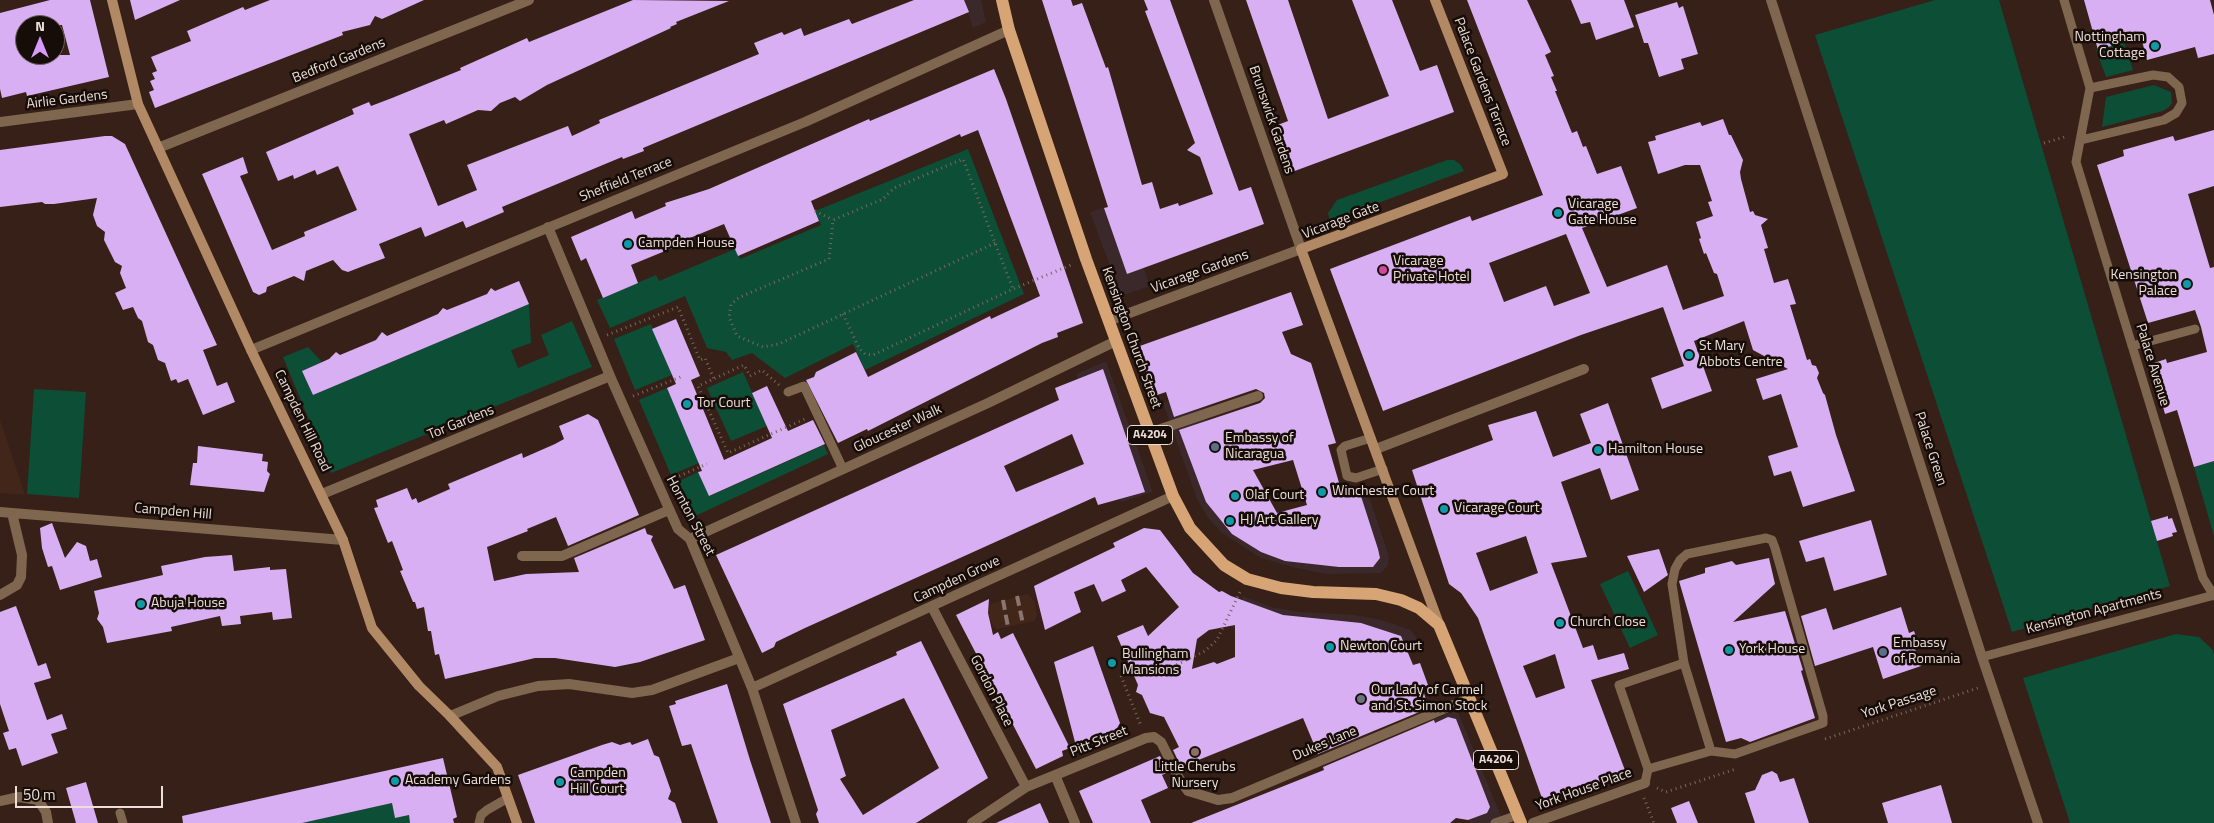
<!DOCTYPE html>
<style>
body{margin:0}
#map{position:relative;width:2214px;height:823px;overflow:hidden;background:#362017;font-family:"Titillium Web",sans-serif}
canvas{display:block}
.north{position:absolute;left:15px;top:15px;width:50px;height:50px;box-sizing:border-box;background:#160d09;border:1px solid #6c615b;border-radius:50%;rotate:0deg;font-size:14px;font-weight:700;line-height:20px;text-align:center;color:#edded7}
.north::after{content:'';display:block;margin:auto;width:18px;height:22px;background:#d69bfa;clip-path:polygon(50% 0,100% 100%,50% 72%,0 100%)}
.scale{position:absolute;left:15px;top:786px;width:148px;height:22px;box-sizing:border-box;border:2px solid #edded7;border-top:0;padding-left:6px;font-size:15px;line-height:18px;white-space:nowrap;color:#edded7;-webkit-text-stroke:4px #160d09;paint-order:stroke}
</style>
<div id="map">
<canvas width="2214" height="823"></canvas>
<div class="north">N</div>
<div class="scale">50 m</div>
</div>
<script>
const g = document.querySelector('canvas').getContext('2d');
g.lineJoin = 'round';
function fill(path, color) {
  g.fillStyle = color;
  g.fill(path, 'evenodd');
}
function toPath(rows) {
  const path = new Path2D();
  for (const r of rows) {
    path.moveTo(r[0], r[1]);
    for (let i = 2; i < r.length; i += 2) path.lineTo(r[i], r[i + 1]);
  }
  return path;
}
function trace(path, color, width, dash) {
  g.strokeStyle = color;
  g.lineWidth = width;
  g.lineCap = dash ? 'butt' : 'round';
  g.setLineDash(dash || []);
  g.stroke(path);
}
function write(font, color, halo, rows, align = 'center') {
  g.font = font + ' "Titillium Web",sans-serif';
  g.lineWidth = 5;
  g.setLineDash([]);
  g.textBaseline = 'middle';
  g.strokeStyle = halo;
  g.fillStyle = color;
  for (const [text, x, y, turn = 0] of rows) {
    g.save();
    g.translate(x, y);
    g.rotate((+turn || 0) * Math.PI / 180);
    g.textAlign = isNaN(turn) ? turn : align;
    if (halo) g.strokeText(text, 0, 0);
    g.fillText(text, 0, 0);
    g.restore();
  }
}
fill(toPath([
 [964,0,981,0,986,22,973,28],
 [1120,203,1150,286,1121,296,1090,212],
 [1106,361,1153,492,1121,502,1076,374],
 [1196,392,1227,477,1267,518,1367,491,1389,556,1388,565,1381,573,1326,574,1292,567,1261,558,1222,533,1208,518,1197,499,1163,403],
 [1243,596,1271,607,1300,612,1355,615,1381,620,1411,630,1417,639,1384,651,1230,627],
 [1457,710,1504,823,1470,823,1427,722]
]), '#3b282a');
fill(toPath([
 [0,420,25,495,0,493],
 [1027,594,1035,602,1037,615,1035,621,997,629,993,626,988,613,990,604]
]), '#422619');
fill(toPath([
 [1935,0,1999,0,2170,586,2012,632,1815,35],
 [2124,42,2133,70,2106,77,2096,50],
 [2154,85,2171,92,2172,103,2169,107,2163,111,2102,127,2106,97],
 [968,149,1024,294,865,370,853,344,785,378,752,353,732,360,726,352,707,348,685,296,610,328,597,300,656,275,659,281,735,249,740,259,821,225,815,211],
 [1447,160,1454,160,1460,164,1464,171,1330,221,1328,213,1337,200],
 [529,304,531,343,511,350,518,368,549,355,541,335,572,321,592,367,331,473,283,357,308,347,322,362,302,371,313,395],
 [651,324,672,375,635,390,614,339],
 [743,372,767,426,731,441,707,388],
 [667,388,699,463,671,475,639,400],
 [34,389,86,392,79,498,27,494],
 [824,445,828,454,691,518,675,483,698,472,710,496],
 [2214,461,2214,536,2194,467],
 [1628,571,1658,635,1630,648,1600,584],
 [2176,634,2199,637,2212,649,2214,654,2214,823,2070,823,2023,678],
 [392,803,395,818,409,815,410,823,302,823]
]), '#0d4e37');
fill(toPath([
 [50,0,90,0,109,77,27,96,26,92,2,98,0,89,0,13],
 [25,25,62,25,70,55,25,55],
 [130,0,180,0,135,20],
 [270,0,424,0,382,19,375,16,370,25,342,32,343,35,155,108,149,92,154,90,150,81,155,79,152,73,157,71,151,57,191,41,187,31,243,7,245,10],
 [633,0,729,1,676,22,677,24,670,27,671,28,547,85,520,101,515,97,500,103,491,111,478,110,446,124,444,120,409,134,438,206,477,190,467,165,568,126,572,136,600,123,599,120,759,54,754,43,782,32,784,35,801,28,804,36,849,19,852,24,914,0,964,0,969,12,643,148,644,151,623,159,622,157,502,207,504,212,466,228,463,221,425,237,421,227,379,244,385,258,366,265,348,272,342,270,333,260,306,271,304,281,294,276,267,287,266,292,259,295,253,292,202,174,243,157,248,173,240,176,272,250,305,236,304,232,357,210,338,166,317,175,315,170,294,179,293,175,278,181,266,152,354,114,352,109,369,102,371,106,392,98,461,70,460,68,527,38,529,42],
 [1042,0,1071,0,1073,6,1082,3,1106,68,1108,67,1142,185,1152,182,1160,209,1178,203,1179,206,1213,194,1200,157,1187,150,1195,143,1145,11,1148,10,1144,0,1170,0,1239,191,1251,187,1264,224,1127,274,1104,208,1108,207],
 [1246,0,1288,0,1328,119,1389,96,1352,0,1392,0,1420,71,1437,65,1454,112,1292,172,1275,126,1288,121],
 [1467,0,1527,0,1551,52,1545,55,1554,76,1551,77,1557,91,1555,91,1572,133,1577,131,1583,147,1586,146,1597,174,1621,166,1637,208,1582,228,1607,287,1667,265,1683,310,1724,296,1717,274,1714,273,1706,253,1704,254,1699,239,1701,238,1696,222,1713,216,1708,202,1712,201,1700,165,1685,165,1658,174,1648,142,1656,140,1655,136,1700,122,1702,126,1723,119,1729,135,1731,135,1743,160,1740,172,1741,179,1750,212,1753,211,1755,215,1768,219,1761,225,1768,248,1764,249,1774,283,1788,279,1796,304,1790,305,1807,360,1810,359,1812,365,1816,366,1819,373,1817,378,1823,393,1825,395,1836,435,1855,491,1803,507,1791,471,1774,476,1768,456,1798,447,1781,394,1763,400,1756,379,1788,369,1753,350,1744,321,1694,341,1712,391,1662,409,1651,378,1684,366,1663,307,1581,335,1383,411,1330,269,1470,216,1472,221,1543,195],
 [1566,234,1590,293,1554,306,1546,286,1504,302,1489,263],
 [1571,0,1624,0,1634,27,1596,40,1590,22,1581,24],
 [2084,0,2210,0,2214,15,2214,54,2198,58,2195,47,2147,60,2141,37,2098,50],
 [1677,2,1679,8,1683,6,1698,54,1681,59,1684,69,1659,77,1648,43,1644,43,1635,15],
 [994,69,1006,99,1083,323,1057,333,1058,337,1042,343,868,431,867,429,838,443,806,380,814,377,816,372,856,352,868,377,990,316,991,319,1040,296,978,130,961,137,960,134,811,201,819,221,738,256,724,224,685,240,687,242,631,265,638,283,603,298,586,258,581,261,571,237,632,211,635,219,666,206,665,203,709,189,869,119,870,121],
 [2214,130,2214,186,2188,194,2210,268,2214,267,2214,461,2194,467,2177,410,2165,414,2151,364,2166,359,2167,363,2207,352,2201,327,2195,310,2148,323,2097,165,2124,156,2123,150,2173,136,2175,141],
 [105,136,112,136,125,144,217,345,203,350,217,386,227,382,235,402,203,415,188,379,178,383,176,379,171,381,165,363,158,360,153,345,148,342,142,321,138,318,133,307,123,310,115,293,126,288,120,273,122,266,115,262,104,240,105,232,97,226,93,215,97,198,54,204,45,204,42,202,0,207,0,150],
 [519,281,529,304,313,395,302,371,329,359,336,352,340,355,376,340,382,332,387,336,438,314,443,308,447,310,487,294,491,288,495,291],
 [1291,292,1303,325,1282,332,1291,354,1311,363,1336,443,1328,445,1342,493,1359,490,1378,549,1380,558,1373,567,1339,567,1285,561,1261,552,1232,534,1206,502,1179,430,1260,403,1265,398,1264,393,1256,389,1174,417,1166,392,1154,396,1137,347],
 [1293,460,1307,505,1277,513,1253,470],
 [676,319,700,376,691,380,724,460,772,438,752,393,767,386,788,431,813,420,825,444,709,496,698,472,702,471,667,388,676,384,652,329],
 [1103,369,1145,492,1098,505,1095,497,805,628,776,642,774,647,762,653,716,555,1059,400,1055,388],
 [1072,434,1084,464,1016,492,1004,466],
 [1608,403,1639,490,1611,500,1600,468,1561,482,1587,557,1551,563,1583,648,1593,645,1598,660,1624,653,1629,669,1591,680,1626,773,1543,801,1478,618,1461,593,1449,584,1412,470,1493,440,1488,425,1536,411,1553,457,1591,443,1580,414],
 [1526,536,1538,573,1490,591,1476,553],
 [1555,654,1565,688,1536,698,1523,666],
 [588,414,598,420,639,515,568,546,556,517,527,529,528,531,487,547,494,581,526,574,579,572,574,558,645,528,647,534,653,536,651,540,674,589,685,585,705,640,640,662,615,667,555,658,535,658,445,679,439,654,435,655,431,631,428,631,424,607,417,609,415,602,413,602,400,571,403,570,392,541,388,543,374,508,378,507,376,500,407,488,412,500,416,498,418,503,450,489,448,484,522,453,523,458,555,444,564,439,559,426],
 [198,446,263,454,262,461,268,462,267,471,270,474,264,492,190,485,193,463,197,463],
 [2168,516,2168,519,2172,518,2177,532,2172,533,2173,536,2157,541,2151,521],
 [1871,520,1887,575,1834,591,1824,557,1806,562,1799,541],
 [52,523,65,558,77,542,86,546,90,561,97,559,102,577,60,590,52,566,48,567,42,548,40,528],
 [1144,528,1160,530,1193,573,1219,592,1222,591,1231,596,1283,615,1361,623,1401,636,1413,665,1420,663,1428,685,1422,688,1429,708,1318,754,1303,718,1181,767,1173,750,1179,747,1164,717,1150,713,1142,695,1136,692,1138,685,1117,636,1143,625,1148,636,1179,607,1146,567,1121,580,1126,591,1102,602,1094,584,1074,592,1081,612,1045,630,1034,586,1115,547,1113,543],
 [1235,625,1235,657,1217,664,1214,662,1192,669,1197,639,1209,630],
 [1659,549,1668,575,1644,592,1627,556],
 [232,555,234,571,270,567,270,570,286,569,292,618,273,620,272,612,240,616,241,624,222,626,220,616,171,627,172,631,107,643,103,627,97,619,99,613,94,591,163,575,161,566,205,557],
 [1769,558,1775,584,1733,622,1785,611,1803,670,1801,671,1815,718,1750,742,1741,738,1726,742,1679,581,1705,573,1705,568,1732,561,1736,565],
 [989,599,988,613,993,635,998,632,1001,639,1013,633,1070,748,1062,751,1063,756,1036,769,956,615],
 [16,606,38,666,46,663,51,678,34,683,47,720,62,714,67,729,51,734,58,753,22,766,16,748,9,750,3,733,9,731,0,704,0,612],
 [1901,607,1909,633,1914,631,1920,648,1915,649,1921,666,1883,679,1873,647,1815,666,1801,616,1826,608,1833,630],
 [921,641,988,778,916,823,819,823,816,814,818,810,783,704,897,655,896,652],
 [904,698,939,768,863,815,840,779,846,776,831,730],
 [1093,646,1120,723,1116,730,1076,746,1054,662],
 [727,684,750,760,771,823,718,823,691,744,682,746,669,706,676,704,675,701],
 [1448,717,1456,719,1490,807,1487,813,1468,820,1456,818,1450,823,1191,823,1324,770,1323,767,1434,720,1435,723],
 [648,739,654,755,659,757,671,791,668,799,675,803,682,823,535,823,518,775,602,745,612,742,620,745,630,742,632,745],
 [1160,756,1168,772,1162,775,1168,788,1141,800,1151,823,1093,823,1079,791],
 [443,758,457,817,453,819,454,823,410,823,409,815,395,818,392,803,302,823,183,823,182,816],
 [1772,771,1777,774,1780,782,1794,778,1809,823,1755,823,1745,793,1755,790,1762,775],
 [86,782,98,823,76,823,66,788],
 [1941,785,1952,823,1888,823,1882,803],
 [1689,801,1698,823,1677,823,1671,808],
 [1040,803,1049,823,996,823]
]), '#d8aff3');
trace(toPath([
 [2044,143,2068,136],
 [815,211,833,220],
 [995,243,779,344,763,347,737,336,729,317,731,304,740,297,829,259,833,220,883,199,894,188,963,159,995,243,1013,289],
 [843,314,859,348,865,354,873,355,1013,289,1071,265],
 [607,335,678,307,700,360,705,358,714,379],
 [779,385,762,370,750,376,744,365,698,386,728,453,805,419],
 [633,396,683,376],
 [670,480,707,464],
 [1172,667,1205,651,1217,640,1240,592],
 [1121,676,1141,726],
 [1825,739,1978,688],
 [1657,788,1666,792,1736,769],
 [1644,798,1654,823]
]), '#7b675f', 3, [1, 4]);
trace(toPath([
 [2064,0,2090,88],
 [2081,140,2164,120,2176,113,2182,103,2179,87,2168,77,2153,75,2090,88,2076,162,2203,578,2214,596],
 [2132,346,2195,329],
 [788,392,804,386,843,469],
 [1371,438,1345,446,1341,450,1347,476,1356,478,1383,469],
 [1982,657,2214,595],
 [1648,769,1711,751,1684,663,1672,584,1675,569,1680,560,1687,554,1766,538,1772,540,1775,548,1823,716,1823,723,1735,754,1711,751],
 [1645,783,1648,769,1619,685,1684,663],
 [120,813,123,823],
 [479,823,481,815,487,810,508,798],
 [1495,823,1518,815]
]), '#7e664f', 9);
trace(toPath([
 [1771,0,1982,657,2038,823],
 [0,122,138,104],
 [158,148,529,0],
 [548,227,610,376,678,529,690,539,752,688,796,823],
 [1108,321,1301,249,1214,0],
 [251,350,805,122,1009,30],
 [1149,433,1258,396],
 [1376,449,1584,369],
 [322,494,610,376],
 [0,512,343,540],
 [690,539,988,403,1116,341],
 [522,556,562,556,669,510],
 [0,595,17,585,21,577,22,555,12,513],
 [932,607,1026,787],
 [752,688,1173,496],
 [450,716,498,696,538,686,569,684,632,693,652,690,739,658],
 [1055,775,1075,823],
 [0,801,19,797,38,800,46,812,48,823],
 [972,823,1026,787,1146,738,1154,737,1161,742,1180,780,1188,791,1218,800,1232,798,1470,698],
 [1533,823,1645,783]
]), '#7e664f', 10);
trace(toPath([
 [112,0,138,104,251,350,343,540,372,628,419,686,450,716,497,767,517,823],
 [1435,0,1503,174,1301,249,1439,624]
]), '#b18965', 10);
trace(toPath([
 [1002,0,1009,30,1086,259,1173,496,1190,528,1224,565,1247,579,1281,588,1313,592,1376,594,1401,600,1419,608,1439,625,1521,823]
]), '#d7a575', 12);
trace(toPath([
 [1017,596,1023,624],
 [1003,600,1008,627]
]), '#89766e', 4, [10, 5]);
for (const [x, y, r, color] of [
 [2155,46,5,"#0f9aa8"],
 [1558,213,5,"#0f9aa8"],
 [628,244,5,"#0f9aa8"],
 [1383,270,5,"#d1479c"],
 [2187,284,5,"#0f9aa8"],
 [1689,355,5,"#0f9aa8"],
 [687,404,5,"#0f9aa8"],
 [1215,447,5,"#5c6f8a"],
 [1598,450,5,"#0f9aa8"],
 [1322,492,5,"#0f9aa8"],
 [1235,496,5,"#0f9aa8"],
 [1444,509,5,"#0f9aa8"],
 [1230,521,5,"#0f9aa8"],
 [141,604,5,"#0f9aa8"],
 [1560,623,5,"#0f9aa8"],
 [1330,647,5,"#0f9aa8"],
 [1729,650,5,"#0f9aa8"],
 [1883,652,5,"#5c6f8a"],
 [1112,663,5,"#0f9aa8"],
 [1361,699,5,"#6b7280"],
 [1195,752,5,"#8d6e63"],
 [395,781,5,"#0f9aa8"],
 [560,782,5,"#0f9aa8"]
]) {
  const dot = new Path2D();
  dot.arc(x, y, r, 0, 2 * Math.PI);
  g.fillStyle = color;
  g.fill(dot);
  trace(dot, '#160d09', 2);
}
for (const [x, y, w] of [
 [1150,435,45],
 [1496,760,45]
]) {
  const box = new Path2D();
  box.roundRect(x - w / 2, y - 9.5, w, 19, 4);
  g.fillStyle = '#160d09';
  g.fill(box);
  trace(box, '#edded7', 1);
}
write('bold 12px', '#edded7', null, [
 ["A4204",1150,435],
 ["A4204",1496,760]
]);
write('14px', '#edded7', '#160d09', [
 ["Nottingham",2145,38,"right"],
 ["Cottage",2145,54,"right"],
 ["Vicarage",1568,205],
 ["Gate House",1568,221],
 ["Campden House",638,244],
 ["Vicarage",1393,262],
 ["Private Hotel",1393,278],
 ["Kensington",2177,276,"right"],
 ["Palace",2177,292,"right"],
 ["St Mary",1699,347],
 ["Abbots Centre",1699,363],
 ["Tor Court",697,404],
 ["Embassy of",1225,439],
 ["Nicaragua",1225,455],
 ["Hamilton House",1608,450],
 ["Winchester Court",1332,492],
 ["Olaf Court",1245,496],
 ["Vicarage Court",1454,509],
 ["HJ Art Gallery",1240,521],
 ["Abuja House",151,604],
 ["Church Close",1570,623],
 ["Embassy",1893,644],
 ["of Romania",1893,660],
 ["Newton Court",1340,647],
 ["York House",1739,650],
 ["Bullingham",1122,655],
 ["Mansions",1122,671],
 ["Our Lady of Carmel",1371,691],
 ["and St. Simon Stock",1371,707],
 ["Little Cherubs",1195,768,"center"],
 ["Nursery",1195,784,"center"],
 ["Campden",570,774],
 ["Hill Court",570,790],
 ["Academy Gardens",405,781]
], 'left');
write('14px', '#edded7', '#160d09', [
 ["Bedford Gardens",339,61,-22],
 ["Palace Gardens Terrace",1482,82,69],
 ["Airlie Gardens",67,100,-7],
 ["Brunswick Gardens",1271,120,71],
 ["Sheffield Terrace",626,180,-22],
 ["Vicarage Gate",1341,221,-21],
 ["Vicarage Gardens",1200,272,-20],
 ["Kensington Church Street",1131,338,70],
 ["Palace Avenue",2152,365,73],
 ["Campden Hill Road",302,421,64],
 ["Tor Gardens",461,423,-22],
 ["Gloucester Walk",898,429,-25],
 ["Palace Green",1930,449,72],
 ["Campden Hill",173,512,5],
 ["Hornton Street",690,516,62],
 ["Campden Grove",957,580,-25],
 ["Kensington Apartments",2094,612,-15],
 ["Gordon Place",991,691,63],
 ["York Passage",1899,703,-18],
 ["Pitt Street",1099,742,-22],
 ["Dukes Lane",1325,744,-23],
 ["York House Place",1584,790,-20]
]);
</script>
